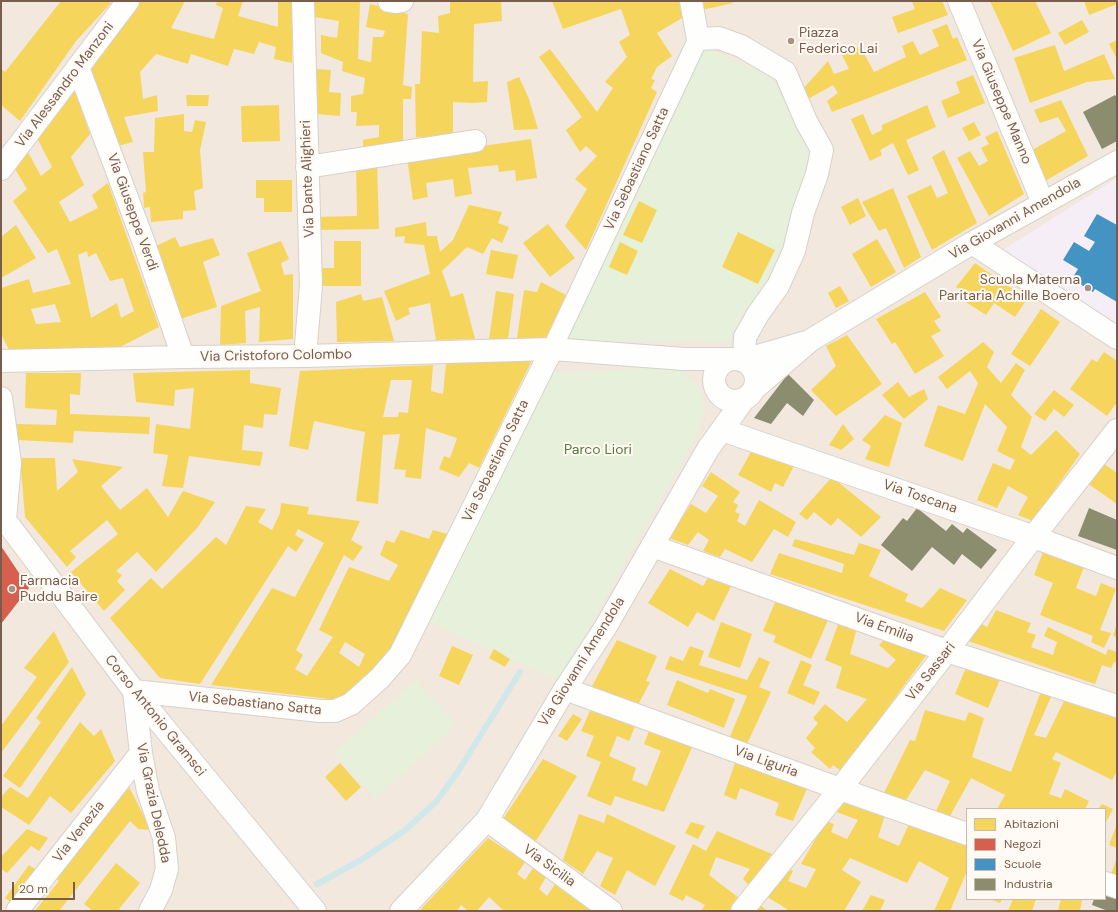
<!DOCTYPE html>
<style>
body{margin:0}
#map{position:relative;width:1118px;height:912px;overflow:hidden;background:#f9f5f0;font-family:"DM Sans",sans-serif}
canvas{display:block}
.frame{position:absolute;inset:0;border:2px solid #7a5c4d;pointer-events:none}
.legend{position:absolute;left:966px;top:808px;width:140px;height:92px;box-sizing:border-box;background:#fffaf3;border:1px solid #cabbb1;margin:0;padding:5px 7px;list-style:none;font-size:12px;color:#7a5c4d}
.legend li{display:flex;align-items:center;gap:8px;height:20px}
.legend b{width:20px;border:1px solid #cabbb1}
.scale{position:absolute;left:12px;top:882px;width:63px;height:18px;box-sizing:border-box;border:2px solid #7a5c4d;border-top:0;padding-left:5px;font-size:12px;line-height:14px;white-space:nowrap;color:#7a5c4d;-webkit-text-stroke:3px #fffaf3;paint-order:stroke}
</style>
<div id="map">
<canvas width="1118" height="912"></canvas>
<div class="frame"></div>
<ul class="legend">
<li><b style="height:11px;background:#f6d55c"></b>Abitazioni</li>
<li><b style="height:11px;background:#d6604d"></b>Negozi</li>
<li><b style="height:11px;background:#4393c3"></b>Scuole</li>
<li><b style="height:11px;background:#8c8c6e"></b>Industria</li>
</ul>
<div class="scale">20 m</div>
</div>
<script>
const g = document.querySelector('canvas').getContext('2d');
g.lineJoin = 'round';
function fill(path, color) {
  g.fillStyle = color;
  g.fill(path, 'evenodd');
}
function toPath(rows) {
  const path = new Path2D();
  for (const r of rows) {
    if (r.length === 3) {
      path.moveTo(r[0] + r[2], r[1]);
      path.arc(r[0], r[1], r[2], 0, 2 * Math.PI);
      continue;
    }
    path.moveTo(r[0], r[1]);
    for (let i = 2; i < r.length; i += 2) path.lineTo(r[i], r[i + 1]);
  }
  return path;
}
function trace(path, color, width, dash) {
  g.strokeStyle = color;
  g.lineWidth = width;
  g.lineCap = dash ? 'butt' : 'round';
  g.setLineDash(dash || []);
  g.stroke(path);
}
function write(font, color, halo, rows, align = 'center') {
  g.font = font + ' "DM Sans",sans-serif';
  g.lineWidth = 4;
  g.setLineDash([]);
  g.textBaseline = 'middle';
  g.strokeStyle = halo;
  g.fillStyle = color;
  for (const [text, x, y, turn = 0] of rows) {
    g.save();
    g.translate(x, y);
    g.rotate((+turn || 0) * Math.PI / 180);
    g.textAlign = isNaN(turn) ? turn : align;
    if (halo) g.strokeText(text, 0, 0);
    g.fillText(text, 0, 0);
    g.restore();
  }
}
fill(toPath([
 [1,1,1117,1,1117,911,1,911],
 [967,809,1105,809,1105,899,967,899]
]), '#f2e8de');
fill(toPath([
 [1117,178,1117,326,1001,251]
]), '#f6eef6');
fill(toPath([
 [710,49,772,77,809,149,801,194,781,261,745,311,730,342,564,340,698,56],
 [659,368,683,372,701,389,704,414,695,439,559,681,427,621,548,373],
 [416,680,457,725,375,799,334,752]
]), '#e7f0db');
fill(toPath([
 [61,1,106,1,111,3,76,41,20,121,1,105,1,69,5,72],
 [138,1,185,1,171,28,214,39,223,8,216,5,217,1,243,1,238,16,278,27,278,1,292,1,292,63,274,59,276,47,259,42,254,54,234,49,228,66,191,54,188,64,156,54,140,72,143,99,157,95,158,111,124,117,133,142,117,146,88,66],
 [315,1,360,2,358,59,371,62,373,37,383,37,385,31,366,27,370,4,408,14,403,85,412,87,411,99,403,99,403,146,363,151,363,140,379,137,379,125,356,126,357,112,351,112,351,96,363,94,365,78,342,71,343,62,321,53,321,35,337,38,339,21,315,17],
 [450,1,501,1,502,21,474,24,473,82,488,81,487,102,473,103,453,102,453,139,416,137,415,84,420,84,422,31,439,33,438,16,450,13],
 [552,1,579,1,579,2,582,1,679,1,682,18,657,33,672,56,657,67,651,79,655,80,651,88,657,92,586,250,565,226,587,189,575,179,597,156,586,146,580,152,566,130,582,117,539,57,550,49,597,112,613,88,605,82,627,57,619,42,630,35,621,9,563,29],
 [701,1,732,1,733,3,702,10],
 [915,1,942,1,948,15,898,33,892,17,915,9,912,2],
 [990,1,1035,1,1051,33,1013,51],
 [1084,1,1117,1,1117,4,1089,15],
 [1082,20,1089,32,1065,45,1058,33],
 [947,24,953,39,957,37,967,60,832,112,827,101,838,93,833,85,808,99,803,89,828,61,834,74,849,69,842,55,860,46,874,72,906,57,902,46,913,41,920,55,939,46,932,30],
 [1117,40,1117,59,1109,44],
 [1055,45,1064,71,1104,54,1115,79,1087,82,1030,103,1014,58],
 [315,69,331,70,329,92,341,93,340,116,315,114],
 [973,75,985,103,948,118,941,101,960,93,956,82],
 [519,77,529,99,538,129,514,130,507,82],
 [72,83,90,134,71,157,84,185,59,202,70,222,98,208,92,195,108,183,159,327,120,347,9,350,1,334,1,288,29,279,33,293,71,284,57,249,48,253,13,201,27,189,12,164,25,147,41,176,52,167,35,134],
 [87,251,88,257,96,253,110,281,123,278,134,311,121,318,117,303,91,318,78,255],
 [55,304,61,322,36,324,31,309],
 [186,95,209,95,208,106,187,106],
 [1061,100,1088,156,1045,181,1032,150,1066,131,1058,117,1040,123,1034,110],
 [279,105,280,141,242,142,241,106],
 [927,105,936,127,906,140,919,170,908,175,893,143,880,150,882,155,870,161,851,119,863,114,872,135,882,130,882,125],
 [184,114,184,131,192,132,195,120,206,122,200,150,203,188,194,191,196,210,183,211,183,219,151,222,150,207,144,208,143,193,146,192,143,152,154,152,155,118],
 [974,122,981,135,969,141,962,128],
 [997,131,1024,194,989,216,957,158,970,151,979,166,988,161,981,148,989,144,985,137],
 [531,139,537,178,516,181,515,170,499,172,498,165,468,168,472,194,455,197,453,179,426,183,428,197,413,200,407,157],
 [944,150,977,223,932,250,907,196,931,185,937,198,948,193,932,157],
 [377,162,379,229,316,230,316,217,357,216,356,165],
 [256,180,292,180,292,212,264,212,264,198,256,198],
 [893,188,921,257,904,268,886,228,879,231,862,202],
 [858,198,866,216,850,225,841,207],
 [639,201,657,210,642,243,623,235],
 [469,205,502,212,498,223,509,227,502,243,492,238,483,254,467,247,442,271,451,297,463,293,475,339,436,340,430,303,408,308,410,314,396,321,384,291,430,274,424,245,404,243,405,236,395,237,395,228,426,222,427,236,437,236,440,252,453,240],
 [548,224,575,258,550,277,523,243],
 [16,225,36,258,1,278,1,235,2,236],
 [738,232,775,250,758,284,722,267],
 [175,237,180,247,213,238,220,255,203,262,217,307,180,319,154,247],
 [877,239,896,272,871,287,852,254],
 [281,241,289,259,281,263,284,275,293,274,293,339,259,342,260,307,245,311,246,343,220,345,221,306,261,291,247,253],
 [334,241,361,241,361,286,317,286,317,268,334,268],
 [620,242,638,251,627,275,609,267],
 [491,250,518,255,513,279,486,274],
 [975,263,1027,299,1015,317,994,303,986,315,961,299,965,292,956,287],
 [541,282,566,295,546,338,517,338,524,290,537,292],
 [840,286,849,301,836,308,828,293],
 [496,291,514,294,508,339,489,339],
 [925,292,941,317,934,321,941,331,931,336,944,356,915,374,895,342,892,344,876,319],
 [361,294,363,301,382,297,394,341,337,342,336,302],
 [1041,309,1060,322,1030,366,1011,354],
 [847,335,882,384,836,416,811,390,836,366,826,346],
 [983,342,994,352,987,367,1001,383,1016,363,1025,370,1011,395,1032,417,1021,447,1031,455,1056,430,1080,454,1033,521,1018,515,1028,497,1008,486,997,508,977,500,993,463,1010,470,1015,460,997,451,1007,427,985,404,963,461,924,446,938,405,965,414,978,383,970,371,947,389,938,377],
 [1104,352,1117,361,1117,402,1107,416,1070,389,1092,359,1097,362],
 [532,360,479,468,469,463,459,477,439,469,444,456,450,458,457,438,426,428,421,479,405,477,406,470,394,469,400,434,383,435,378,504,356,501,365,432,314,421,308,450,289,446,300,371,433,365,431,391,443,394,446,363],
 [391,380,412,380,408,413,399,412,398,417,383,417],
 [250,370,250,383,281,388,277,415,264,414,263,428,244,425,242,450,263,452,260,466,189,456,183,488,162,486,168,455,153,453,156,424,190,429,194,388,175,390,174,406,136,402,133,373],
 [26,373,81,373,80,395,70,394,70,414,150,417,149,434,74,431,73,443,18,440,17,424,56,425,57,410,25,408],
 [898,382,909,397,924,389,928,399,904,419,882,395],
 [1054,390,1074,405,1064,417,1054,409,1045,421,1034,414],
 [885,415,902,423,889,467,865,459,871,446,862,440],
 [843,424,854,439,841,450,829,445],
 [755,445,797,460,783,487,775,483,771,492,738,475],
 [20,458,55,458,57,491,78,472,72,459,123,467,101,486,120,510,147,488,168,517,183,491,215,502,197,528,156,572,137,552,116,571,122,575,117,581,125,590,104,611,71,572,118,534,107,520,70,551,76,557,67,567,25,517],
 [1103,463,1117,473,1117,504,1087,483],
 [711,472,740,492,733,502,738,505,735,512,740,514,737,521,745,526,759,500,796,522,788,537,774,529,752,562,725,549,720,557,703,551,709,540,698,532,688,545,669,538,691,504,706,513,718,496,702,486],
 [832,477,881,517,861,537,838,518,831,526,814,512,807,520,799,514],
 [281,503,309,507,307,514,360,521,351,540,363,547,353,561,344,555,296,650,303,655,295,669,307,676,333,637,319,630,349,567,389,581,398,565,380,555,386,540,394,543,401,530,429,539,433,530,447,534,385,663,346,701,211,685,272,588,295,597,324,543,298,529,295,535,304,540,296,552,288,546,200,684,160,678,110,618,151,578,162,589,216,537,226,545,246,506,266,509,258,522,272,530,280,513],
 [345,642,365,654,359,667,339,653],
 [795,539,854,555,859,543,881,550,869,576,908,594,905,601,922,608,940,588,967,600,944,631,770,574,779,553,842,573,844,564,792,546],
 [1044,550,1085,564,1076,588,1096,596,1101,583,1116,589,1100,630,1111,633,1104,648,1091,642,1093,636,1040,615,1053,583,1034,575],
 [670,569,703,586,709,576,732,584,714,621,697,612,688,627,648,603],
 [776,600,829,618,811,659,773,642,776,636,763,631],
 [996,610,1031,623,1027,632,1036,635,1031,647,1053,655,1057,642,1044,636,1048,627,1106,655,1108,649,1117,652,1117,663,1114,662,1111,668,1102,665,1095,684,965,640,978,622,987,627],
 [721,622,752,634,740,668,708,657],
 [839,622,857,628,850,654,888,668,896,660,879,645,886,638,928,653,841,771,833,765,830,769,811,752,815,748,806,738,818,723,813,718,825,704,847,722,867,699,836,688,842,667,825,660],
 [1117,623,1117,637,1113,636],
 [54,631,69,662,1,753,1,726,37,677,24,668],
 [617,640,657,656,646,681,650,682,638,705,592,686],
 [452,646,473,655,459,685,439,676],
 [690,646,704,651,699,665,747,680,759,657,770,662,759,687,771,692,746,746,729,739,747,696,665,669,670,656,683,661],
 [494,649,510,659,505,667,489,658],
 [801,660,812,665,803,685,820,692,814,705,787,693],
 [967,665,1001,677,988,708,955,694],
 [72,667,86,694,20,788,3,776,41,722,36,718],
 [677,680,708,693,710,689,735,699,724,728,667,705],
 [1041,691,1052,695,1034,735,1046,738,1065,699,1117,718,1117,771,1112,780,1056,752,1052,759,1061,763,1049,794,1061,798,1065,789,1089,801,1085,809,997,809,1005,795,971,778,950,816,936,811,950,781,925,770,906,800,884,793,910,740,915,741,925,710,965,721,969,712,984,718,972,757,1011,772],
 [590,711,635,726,629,741,617,736,609,756,636,768,632,780,647,786,661,751,644,744,649,731,693,745,664,812,615,796,611,806,587,796,601,762,586,756,594,736,581,731],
 [573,714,582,719,567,741,558,736],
 [80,722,94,736,101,729,115,761,71,813,50,796,29,825,1,807,1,795,2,796,10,787,28,798],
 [543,759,577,776,536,841,503,819],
 [736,760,809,784,793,821,775,815,779,803,740,788,736,800,724,795],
 [340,763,361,787,346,801,325,777],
 [128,785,151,830,138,829,130,821,59,911,35,911,59,881,51,875],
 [839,799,885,815,878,837,899,846,909,824,967,845,967,871,950,911,934,911,949,878,919,861,907,883,850,858,842,870,861,882,844,911,786,911,787,909,764,895,786,867,793,871,788,881,806,888,816,869,801,864,819,833,815,831,824,820,834,824,831,832,847,839,858,820,831,810],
 [1102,804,1113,809,1105,824,1105,809,1098,809],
 [579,814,604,823,607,814,676,846,655,886,627,870,615,895,600,886,613,858,597,851,583,874,563,860],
 [691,822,705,826,698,839,685,833],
 [1117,824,1117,848,1109,845],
 [27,829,48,838,39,851,31,846,7,873,1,869,1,857],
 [717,831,772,854,749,885,743,879,750,869,716,857,709,875,739,898,729,911,701,911,705,905,686,895,683,901,669,894,693,844,706,851],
 [488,838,525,862,517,874,525,880,533,868,546,877,539,889,547,896,555,884,594,911,504,911,489,897,477,911,468,911,461,905,457,911,423,911,421,909],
 [1117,858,1117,876,1111,874],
 [116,863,140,883,119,909,122,911,93,911,84,904],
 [29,865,39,872,15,905,5,898],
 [871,895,885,900,880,911,862,911],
 [990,899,1002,899,1000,903],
 [1013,899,1036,899,1032,911,1008,911],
 [1061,899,1082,900,1080,911,1058,911],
 [757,903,768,911,751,911]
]), '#f6d55c');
fill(toPath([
 [1,546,29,588,1,624]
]), '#d6604d');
fill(toPath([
 [1097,214,1117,225,1117,302,1095,289,1093,292,1072,279,1078,269,1063,260,1074,242,1089,251,1095,242,1084,236]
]), '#4393c3');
fill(toPath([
 [1115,95,1117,98,1117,141,1102,149,1083,112],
 [788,374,814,400,803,416,787,403,771,424,754,418],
 [917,508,946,531,952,524,963,533,967,528,997,550,981,569,962,554,954,565,932,547,912,571,881,545,903,518,907,521],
 [1089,508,1117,520,1117,550,1078,536],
 [1105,894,1117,898,1117,911,1108,911,1092,905,1094,899,1105,899]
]), '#8c8c6e');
trace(toPath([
 [317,884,361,860,404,831,436,802,459,770,520,672]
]), '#d0e8ea', 6);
const pedestrian = toPath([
 [552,349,698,39]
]);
const minor = toPath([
 [303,1,311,286,305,356],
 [389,1,395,2,402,1],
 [691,1,698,39,719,38,741,46,785,72,806,121,822,150,817,174,803,213,794,251,778,286,758,314,745,337,744,360],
 [959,1,1043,203],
 [78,67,144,243,183,357],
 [307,167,475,141],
 [1,169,128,1],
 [972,243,1117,338],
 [1,361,183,357,305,356,552,349],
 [722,430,1023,533,1117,568],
 [652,546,947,651,1117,706],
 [565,689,840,789,967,834],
 [134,691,141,753,148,791,164,838,167,869,161,890,150,911],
 [487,820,611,911],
 [1105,883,1117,887],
 [17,911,141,753],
 [742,911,840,789,947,651,1034,536,1117,430]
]);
const tertiary = toPath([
 [735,380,21],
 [744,360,806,342],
 [754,389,811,340,972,243,1117,162],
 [1,398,10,463,5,520],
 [1,517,5,520,134,691,315,911],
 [134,691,320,711,335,711,351,704,379,679,400,655,552,349,684,359,730,359],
 [401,911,487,820,565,689,605,628,708,449,744,399]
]);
trace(pedestrian, '#d7d1cb', 21);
trace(minor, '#d7d1cb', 24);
trace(tertiary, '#d7d1cb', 24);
trace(pedestrian, '#fefefd', 19);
trace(minor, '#fefefd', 22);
trace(tertiary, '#fefefd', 22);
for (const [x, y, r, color] of [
 [791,41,4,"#a69286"],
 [1088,288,4,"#a69286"],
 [12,589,4,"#a69286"]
]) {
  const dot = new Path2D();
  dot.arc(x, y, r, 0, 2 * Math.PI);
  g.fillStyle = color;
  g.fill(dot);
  trace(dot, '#fffaf3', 1.5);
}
write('14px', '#7a5c4d', '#fffaf3', [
 ["Piazza",799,33],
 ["Federico Lai",799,49],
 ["Scuola Materna",1080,280,"right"],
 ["Paritaria Achille Boero",1080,296,"right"],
 ["Farmacia",20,581],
 ["Puddu Baire",20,597]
], 'left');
write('14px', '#7a5c4d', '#fffaf3', [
 ["Via Alessandro Manzoni",65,85,-53],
 ["Via Giuseppe Manno",1001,102,67],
 ["Via Sebastiano Satta",637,169,-65],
 ["Via Dante Alighieri",308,179,-92],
 ["Via Giuseppe Verdi",132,212,70],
 ["Via Giovanni Amendola",1015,219,-30],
 ["Via Cristoforo Colombo",276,356,-1],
 ["Via Sebastiano Satta",496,461,-64],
 ["Via Toscana",920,497,19],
 ["Via Emilia",884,628,20],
 ["Via Giovanni Amendola",582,662,-58],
 ["Via Sassari",931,672,-52],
 ["Via Sebastiano Satta",255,704,6],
 ["Corso Antonio Gramsci",155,716,51],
 ["Via Liguria",766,762,20],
 ["Via Grazia Deledda",153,803,78],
 ["Via Venezia",79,832,-52],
 ["Via Sicilia",549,866,36]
]);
write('14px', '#537a41', '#fffaf3', [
 ["Parco Liori",598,450]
]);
</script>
